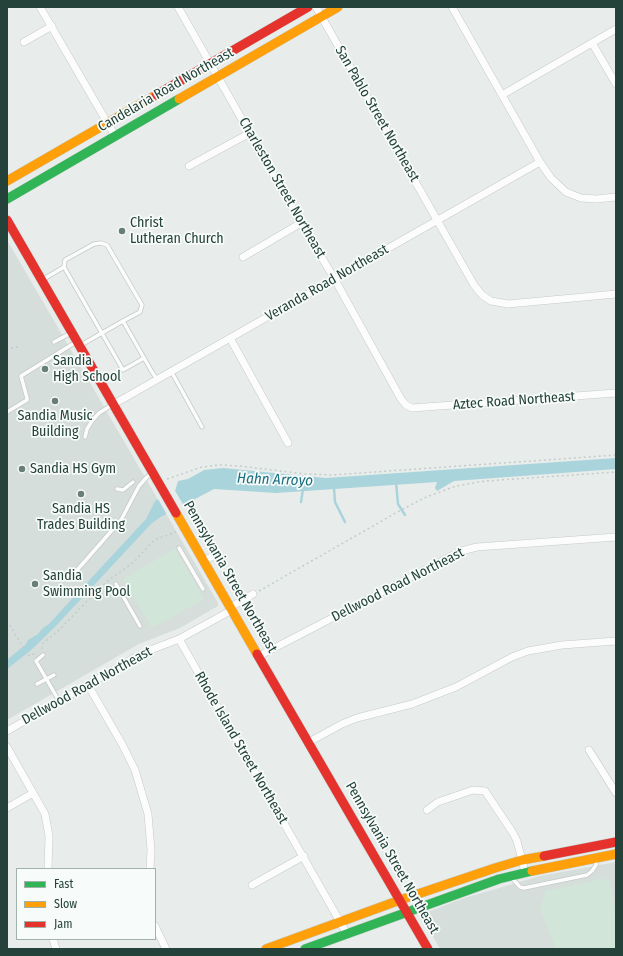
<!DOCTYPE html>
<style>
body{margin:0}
#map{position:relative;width:623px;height:956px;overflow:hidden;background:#e8edeb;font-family:"Fira Sans Condensed",sans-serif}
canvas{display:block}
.frame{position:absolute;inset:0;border:8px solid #24423a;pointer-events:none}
.legend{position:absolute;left:16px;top:868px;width:140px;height:72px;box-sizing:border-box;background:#f7fbf9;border:1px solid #a3b1ad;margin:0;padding:5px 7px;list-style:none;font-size:12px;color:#24423a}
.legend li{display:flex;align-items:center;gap:8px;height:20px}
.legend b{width:20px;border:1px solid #a3b1ad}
</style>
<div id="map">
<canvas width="623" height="956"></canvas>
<div class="frame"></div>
<ul class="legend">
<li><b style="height:5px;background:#30b455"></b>Fast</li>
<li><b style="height:5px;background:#ff9f0a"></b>Slow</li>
<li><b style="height:5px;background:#e5322d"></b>Jam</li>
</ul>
</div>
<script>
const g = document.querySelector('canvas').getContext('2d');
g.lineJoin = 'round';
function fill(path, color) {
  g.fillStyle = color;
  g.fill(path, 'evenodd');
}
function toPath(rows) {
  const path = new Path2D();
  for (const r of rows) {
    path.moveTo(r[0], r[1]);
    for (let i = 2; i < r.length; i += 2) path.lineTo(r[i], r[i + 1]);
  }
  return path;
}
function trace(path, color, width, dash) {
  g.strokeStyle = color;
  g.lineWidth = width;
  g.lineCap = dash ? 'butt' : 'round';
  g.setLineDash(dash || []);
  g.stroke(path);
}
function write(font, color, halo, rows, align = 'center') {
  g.font = font + ' "Fira Sans Condensed",sans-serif';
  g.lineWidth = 3.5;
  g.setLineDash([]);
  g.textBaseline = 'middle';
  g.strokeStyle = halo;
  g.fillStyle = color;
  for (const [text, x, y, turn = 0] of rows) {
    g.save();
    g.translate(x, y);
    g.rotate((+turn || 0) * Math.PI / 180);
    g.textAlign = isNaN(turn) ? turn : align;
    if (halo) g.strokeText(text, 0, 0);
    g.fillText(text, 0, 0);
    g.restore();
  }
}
fill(toPath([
 [7,240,218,603,218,606,180,628,139,644,7,720],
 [616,862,616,949,440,949,423,919,423,914,461,899,492,890,540,876]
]), '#d6dedb');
fill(toPath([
 [175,549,204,599,152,628,123,579],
 [599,878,610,881,616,916,616,949,556,949,540,909,546,891,591,882]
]), '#d1e6d8');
fill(toPath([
 [616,458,616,469,454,481,437,491,435,488,437,482,276,493,214,489,159,518,151,524,54,628,30,651,7,669,7,660,26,644,28,640,38,634,43,628,49,624,70,601,146,519,155,501,175,491,178,481,188,479,204,470,223,468,326,478]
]), '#a9d4db');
fill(toPath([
 [174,489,184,506,167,515,158,499]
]), '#e8edeb');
trace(toPath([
 [396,482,398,504,405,515],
 [334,488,335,502,345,522],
 [301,502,303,489]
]), '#a9d4db', 2.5);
const lane = toPath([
 [42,280,64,267],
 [54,342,71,333],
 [81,345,123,321],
 [144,358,123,370,64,267,65,260,94,244,101,243,107,245,142,305,140,312,123,321,152,372,157,379],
 [171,371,202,427],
 [7,412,27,400,27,398,21,376,76,342],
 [85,437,87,429,92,421,99,413,112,405],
 [117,489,123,490,133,482],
 [179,548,203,589],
 [71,577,121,520,139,486,146,478,152,473],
 [116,584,140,626],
 [43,655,36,661,59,701],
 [37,684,54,675],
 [512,878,520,887,524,888,587,875,592,871,596,865,596,860]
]);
const street = toPath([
 [40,7,115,136],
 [178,7,301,223,334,278,401,399,406,405,412,408,616,393],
 [316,7,474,285,482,295,491,301,508,304,616,294],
 [452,7,540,162,551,178,566,192,581,198,596,199,616,197],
 [24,42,52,26],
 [592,43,616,84],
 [502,95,616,29],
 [189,166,250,133],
 [243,257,301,223],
 [230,338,288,443],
 [114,404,540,162],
 [204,561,215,555],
 [231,607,253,594],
 [179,639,347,934],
 [259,656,461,551,477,547,616,537],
 [88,685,122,744,135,770,148,814,151,850,150,869],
 [7,731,136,657,153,649,179,639,232,610],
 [309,742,342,724,357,718,412,704,456,687,512,657,528,651,562,645,616,641],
 [7,747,45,814,49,836,48,869],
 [589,750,616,793],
 [7,808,33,793],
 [427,810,438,802,473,790,485,791,513,833,517,841,525,872],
 [252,885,304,856],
 [155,926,166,949],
 [53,939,56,949]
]);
const fast = toPath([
 [7,199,179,99],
 [305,949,499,879,532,871]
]);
const slow = toPath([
 [179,99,338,7],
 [7,181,156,95],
 [176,513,257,654],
 [532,871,616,854],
 [266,949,400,900,495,868,522,860,544,856]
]);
const jam = toPath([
 [156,95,308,7],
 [7,220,176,513],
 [257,654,428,949],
 [544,856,616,842]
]);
trace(lane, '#c5cac8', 5);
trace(street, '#c5cac8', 8);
trace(fast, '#c3cbc8', 10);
trace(slow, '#c3cbc8', 10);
trace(jam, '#c3cbc8', 10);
trace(toPath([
 [11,348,18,347],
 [167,479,202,467,220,465,239,466,305,474,332,475,616,455],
 [259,591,401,510,424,498,456,486,485,481,616,472],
 [7,621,28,655,30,656,37,652],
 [42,649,43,643,57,632,97,591,109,580,134,562,154,540,176,532]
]), '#c3ccca', 1.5, [2, 3]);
trace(lane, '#fcfcfc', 3.5);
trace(street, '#fcfcfc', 7);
trace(fast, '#30b455', 9);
trace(slow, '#ff9f0a', 9);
trace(jam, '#e5322d', 9);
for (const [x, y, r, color] of [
 [122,231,4,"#697e78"],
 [45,369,4,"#697e78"],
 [55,401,4,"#697e78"],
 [22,469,4,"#697e78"],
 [81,494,4,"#697e78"],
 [35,584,4,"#697e78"]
]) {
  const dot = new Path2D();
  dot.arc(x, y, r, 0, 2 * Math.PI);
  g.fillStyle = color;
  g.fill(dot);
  trace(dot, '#f7fbf9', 1.5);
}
write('14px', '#24423a', '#f7fbf9', [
 ["Candelaria Road Northeast",166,90,-30],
 ["San Pablo Street Northeast",377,114,60],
 ["Charleston Street Northeast",282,188,60],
 ["Veranda Road Northeast",327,283,-30],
 ["Aztec Road Northeast",514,401,-4],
 ["Pennsylvania Street Northeast",230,577,60],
 ["Dellwood Road Northeast",398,585,-27],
 ["Dellwood Road Northeast",87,686,-29],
 ["Rhode Island Street Northeast",241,748,60],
 ["Pennsylvania Street Northeast",392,858,60]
]);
write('14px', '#24423a', '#f7fbf9', [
 ["Christ",130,223],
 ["Lutheran Church",130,239],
 ["Sandia",53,361],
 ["High School",53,377],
 ["Sandia Music",55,416,"center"],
 ["Building",55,432,"center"],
 ["Sandia HS Gym",30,469],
 ["Sandia HS",81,509,"center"],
 ["Trades Building",81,525,"center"],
 ["Sandia",43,576],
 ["Swimming Pool",43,592]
], 'left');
write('italic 15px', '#1c6f80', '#f7fbf9', [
 ["Hahn Arroyo",275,480,2]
]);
</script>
